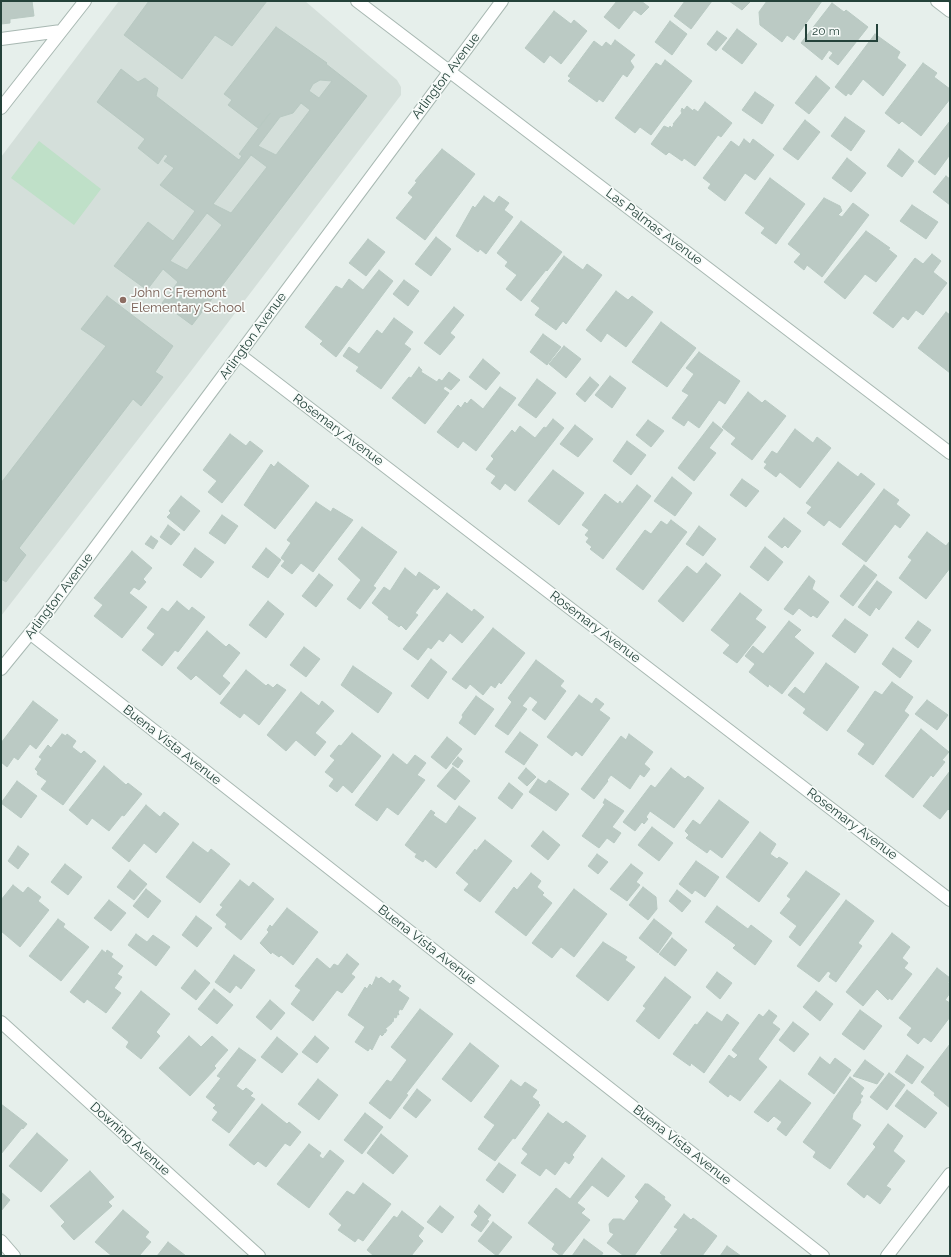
<!DOCTYPE html>
<style>
body{margin:0}
#map{position:relative;width:951px;height:1257px;overflow:hidden;background:#e6efeb;font-family:Raleway,sans-serif}
canvas{display:block}
.frame{position:absolute;inset:0;border:2px solid #24423a;pointer-events:none}
.scale{position:absolute;left:805px;top:24px;width:73px;height:18px;box-sizing:border-box;border:2px solid #24423a;border-top:0;padding-left:5px;font-size:12px;line-height:14px;white-space:nowrap;color:#24423a;-webkit-text-stroke:3px #f7fbf9;paint-order:stroke}
</style>
<div id="map">
<canvas width="951" height="1257"></canvas>
<div class="frame"></div>
<div class="scale">20 m</div>
</div>
<script>
const g = document.querySelector('canvas').getContext('2d');
g.lineJoin = 'round';
function fill(path, color) {
  g.fillStyle = color;
  g.fill(path, 'evenodd');
}
function toPath(rows) {
  const path = new Path2D();
  for (const r of rows) {
    path.moveTo(r[0], r[1]);
    for (let i = 2; i < r.length; i += 2) path.lineTo(r[i], r[i + 1]);
  }
  return path;
}
function trace(path, color, width, dash) {
  g.strokeStyle = color;
  g.lineWidth = width;
  g.lineCap = dash ? 'butt' : 'round';
  g.setLineDash(dash || []);
  g.stroke(path);
}
function write(font, color, halo, rows, align = 'center') {
  g.font = font + ' Raleway,sans-serif';
  g.lineWidth = 3.5;
  g.setLineDash([]);
  g.textBaseline = 'middle';
  g.strokeStyle = halo;
  g.fillStyle = color;
  for (const [text, x, y, turn = 0] of rows) {
    g.save();
    g.translate(x, y);
    g.rotate((+turn || 0) * Math.PI / 180);
    g.textAlign = isNaN(turn) ? turn : align;
    if (halo) g.strokeText(text, 0, 0);
    g.fillText(text, 0, 0);
    g.restore();
  }
}
fill(toPath([
 [119,1,305,1,397,80,401,87,401,95,188,375,1,616,1,157]
]), '#d4dfda');
fill(toPath([
 [39,141,101,189,74,225,11,178]
]), '#bfe0c8');
const building = toPath([
 [1,1,32,1,34,16,10,19,10,23,1,24,1,1],
 [149,1,267,1,232,46,215,35,182,79,124,35,149,1],
 [617,1,641,1,649,7,641,15,634,10,619,29,604,17,617,1],
 [685,1,712,1,691,29,674,16,685,1],
 [729,1,751,1,742,10,729,1],
 [767,1,822,1,794,40,787,35,782,42,760,25,759,12,767,1],
 [832,3,844,12,846,10,868,27,838,65,829,58,833,53,829,50,822,60,801,43,832,3],
 [554,11,571,24,574,20,587,31,561,64,550,55,544,63,525,48,554,11],
 [670,21,687,34,672,55,655,42,670,21],
 [276,27,327,63,326,64,367,96,192,325,162,303,178,282,163,269,147,290,114,266,148,222,173,241,195,211,160,185,174,168,164,161,168,156,165,154,158,164,138,148,145,139,97,102,121,69,138,82,145,78,158,88,156,96,239,160,242,156,239,154,270,113,258,128,228,105,232,100,224,94,276,27],
 [320,80,332,81,319,98,309,91,313,84,320,80],
 [301,103,310,110,276,155,258,146,280,117,293,113,301,103],
 [251,155,267,167,231,213,213,204,251,155],
 [207,213,222,225,187,270,170,261,207,213],
 [737,29,757,44,742,64,722,49,737,29],
 [717,31,727,38,716,51,707,44,717,31],
 [875,34,900,52,897,58,906,65,883,96,863,79,851,95,848,93,846,96,835,87,875,34],
 [615,40,635,55,630,61,634,67,627,77,623,74,603,102,599,99,597,102,568,81,571,78,568,76,594,41,602,47,606,42,611,46,615,40],
 [665,60,692,81,651,135,640,127,635,133,615,118,656,63,661,66,665,60],
 [923,63,937,73,934,77,950,89,950,99,921,136,902,121,899,124,885,113,923,63],
 [816,76,830,88,809,114,795,103,816,76],
 [755,92,774,105,762,124,742,110,755,92],
 [705,102,732,123,721,137,718,135,695,166,684,158,682,161,669,152,666,155,651,144,664,126,671,129,669,128,670,126,672,128,674,124,673,124,682,113,681,111,682,108,684,110,687,106,693,111,694,109,698,112,705,102],
 [845,117,865,131,851,151,831,136,845,117],
 [805,120,820,132,798,160,783,149,805,120],
 [950,121,950,158,949,156,935,175,918,162,950,121],
 [744,139,750,144,753,139,774,155,755,180,745,173,725,201,708,188,711,184,703,178,731,141,739,147,744,139],
 [442,149,475,174,425,240,396,218,413,197,408,193,417,182,415,181,442,149],
 [899,149,914,161,902,177,887,166,899,149],
 [847,158,866,173,851,192,832,178,847,158],
 [946,176,950,179,950,205,933,192,946,176],
 [770,178,805,204,776,244,761,233,765,228,745,213,770,178],
 [484,196,494,203,499,196,509,203,504,210,513,217,486,254,480,249,478,252,456,236,473,206,475,208,484,196],
 [824,198,840,206,842,211,838,215,842,217,853,203,869,215,822,277,807,265,804,270,794,262,801,254,788,244,824,198],
 [912,205,938,222,926,239,900,221,912,205],
 [521,221,562,252,547,271,546,270,521,301,506,289,517,275,505,266,508,262,497,253,521,221],
 [866,231,890,248,888,249,897,256,876,282,865,274,845,299,824,282,866,231],
 [436,237,451,249,431,276,415,264,436,237],
 [368,239,385,252,366,276,349,263,368,239],
 [932,254,941,261,933,272,947,283,923,315,916,310,908,320,903,316,893,328,873,313,915,258,923,264,932,254],
 [564,256,583,270,587,264,602,275,566,324,563,321,556,330,535,315,540,308,531,301,564,256],
 [379,270,393,281,336,357,320,344,323,341,305,327,336,286,342,289,349,279,363,290,379,270],
 [404,280,419,291,408,306,393,294,404,280],
 [616,291,628,300,632,296,653,312,626,347,607,333,601,342,586,330,616,291],
 [107,296,173,346,155,372,163,377,141,406,133,399,19,548,26,555,6,582,1,579,1,483,106,346,81,329,107,296],
 [454,307,464,315,450,333,455,337,440,355,424,343,454,307],
 [946,312,950,315,950,373,918,348,946,312],
 [394,318,413,332,404,344,411,349,381,389,356,371,359,367,343,356,349,347,359,354,377,330,382,334,394,318],
 [661,322,696,348,667,387,632,362,661,322],
 [543,334,561,347,547,365,530,352,543,334],
 [564,346,581,359,566,378,549,364,564,346],
 [699,352,740,381,725,404,719,400,699,428,688,420,684,426,672,418,689,395,682,391,694,374,686,368,699,352],
 [483,359,500,373,486,390,469,377,483,359],
 [419,367,422,370,421,372,437,382,439,379,442,381,449,372,460,380,451,390,445,386,443,389,449,393,425,424,392,398,409,377,411,378,419,367],
 [610,376,626,388,612,408,595,395,610,376],
 [590,377,599,385,585,402,576,394,590,377],
 [537,379,556,393,536,418,518,405,537,379],
 [500,387,516,398,476,451,463,441,458,448,437,432,458,405,461,408,465,402,467,404,471,399,483,409,500,387],
 [748,392,762,403,765,400,786,416,752,460,731,444,736,438,722,427,748,392],
 [553,419,564,428,515,491,505,483,500,490,491,483,496,476,486,469,494,459,491,456,512,430,515,433,520,426,535,438,544,427,546,428,553,419],
 [648,420,664,431,651,447,636,435,648,420],
 [713,422,723,430,709,448,716,453,694,481,678,468,713,422],
 [575,425,593,439,578,457,560,444,575,425],
 [795,429,813,443,817,437,831,448,800,488,780,472,776,477,764,468,767,464,764,462,772,451,777,454,795,429],
 [230,434,246,446,250,441,263,451,222,503,208,492,217,481,203,470,230,434],
 [627,441,646,455,631,475,613,461,627,441],
 [278,462,309,486,275,529,244,505,271,464,274,467,278,462],
 [838,462,858,477,861,473,875,484,840,528,829,520,824,526,807,513,812,507,806,503,838,462],
 [553,470,584,493,559,525,528,501,553,470],
 [672,477,692,493,675,516,654,501,672,477],
 [742,479,759,491,746,507,730,495,742,479],
 [637,485,651,496,603,559,590,549,592,547,586,542,589,538,585,535,589,530,582,525,605,494,618,504,620,501,622,504,637,485],
 [884,489,899,500,896,504,910,515,900,528,895,524,866,562,842,544,884,489],
 [181,496,200,511,184,531,167,517,171,513,169,511,181,496],
 [316,502,331,512,333,508,353,520,313,572,301,563,292,574,281,566,285,561,281,558,291,543,287,540,316,502],
 [222,515,238,526,225,544,209,533,222,515],
 [784,518,801,531,788,548,785,545,782,548,768,537,784,518],
 [671,520,687,532,643,590,616,569,645,530,651,534,661,521,667,525,671,520],
 [168,525,180,534,171,545,160,537,168,525],
 [699,526,716,539,703,556,686,544,699,526],
 [362,527,397,552,373,586,376,588,360,609,347,599,361,580,338,559,362,527],
 [927,532,946,546,950,541,950,568,926,599,899,578,912,560,908,557,927,532],
 [151,536,158,541,153,549,145,544,151,536],
 [765,547,783,562,768,581,750,567,765,547],
 [195,548,214,562,201,578,183,565,195,548],
 [266,548,281,560,268,578,252,567,266,548],
 [132,551,152,568,143,579,146,582,139,590,134,587,129,593,147,607,122,638,94,616,103,605,94,598,132,551],
 [706,563,721,575,683,622,658,601,687,566,697,574,706,563],
 [864,565,877,575,853,606,840,596,864,565],
 [405,568,416,577,419,572,440,587,437,590,434,588,415,613,418,615,406,630,401,625,399,627,388,619,389,617,372,603,384,587,390,591,405,568],
 [319,574,333,585,316,607,302,596,319,574],
 [809,576,815,581,812,589,829,602,817,618,813,615,811,617,799,608,793,615,784,609,809,576],
 [877,581,892,592,879,610,876,607,870,616,858,607,877,581],
 [447,593,472,612,474,609,484,617,462,643,450,633,443,642,439,639,431,649,428,647,418,660,403,649,447,593],
 [740,593,762,610,755,619,766,627,737,663,723,653,730,645,711,630,740,593],
 [177,601,189,611,192,607,205,617,178,652,175,650,162,666,142,650,155,634,147,628,162,608,168,612,177,601],
 [268,601,284,614,266,638,249,625,268,601],
 [845,619,868,635,855,653,832,636,845,619],
 [789,621,801,630,794,637,814,653,782,694,769,684,768,687,749,672,755,664,745,656,753,646,763,654,789,621],
 [918,621,931,630,918,648,905,638,918,621],
 [493,628,525,653,501,684,499,682,495,688,491,685,483,695,470,684,466,689,452,679,493,628],
 [207,631,226,647,229,644,240,653,222,676,230,683,220,695,196,675,191,680,177,668,207,631],
 [304,647,320,659,306,677,290,665,304,647],
 [893,648,912,661,900,678,882,664,893,648],
 [431,659,447,672,428,699,411,686,431,659],
 [536,660,564,681,560,686,566,691,545,720,532,710,538,702,530,696,522,706,527,709,508,735,495,726,512,702,508,698,536,660],
 [826,663,859,687,827,731,803,713,806,709,788,695,795,687,804,694,826,663],
 [353,666,392,693,378,713,341,685,353,666],
 [246,670,266,686,268,684,273,688,277,684,286,690,259,725,244,713,240,718,220,703,246,670],
 [892,682,913,697,904,711,909,715,873,765,858,754,865,744,847,731,875,691,882,695,892,682],
 [301,692,319,706,322,701,334,711,315,733,326,742,315,756,296,740,286,751,267,735,301,692],
 [579,695,592,704,596,698,604,704,599,710,610,718,582,756,576,751,572,756,547,737,579,695],
 [476,696,494,709,475,735,459,723,463,717,462,715,476,696],
 [927,700,948,715,937,730,915,714,927,700],
 [33,701,58,720,36,749,30,744,18,760,14,757,7,767,1,762,1,743,33,701],
 [921,729,949,752,942,760,945,762,933,777,931,775,913,798,885,776,921,729],
 [520,732,538,745,524,765,505,752,520,732],
 [352,733,381,756,352,793,343,785,337,792,329,786,334,779,325,772,335,760,330,756,339,745,341,746,352,733],
 [62,734,66,736,67,734,76,741,72,747,81,754,84,751,96,761,63,805,41,789,47,781,37,774,38,772,35,769,42,759,39,757,48,745,51,748,62,734],
 [629,734,653,752,644,764,650,769,644,777,640,774,630,789,611,775,607,780,608,781,594,799,581,789,621,736,626,740,629,734],
 [447,737,462,749,446,769,431,757,447,737],
 [393,754,407,765,415,755,426,763,417,775,425,780,398,815,387,807,377,821,355,805,393,754],
 [458,757,463,761,458,768,452,764,458,757],
 [104,766,126,785,128,783,142,794,124,816,122,815,109,831,92,818,87,825,69,810,104,766],
 [453,767,470,781,455,800,437,786,453,767],
 [526,768,536,777,527,786,518,778,526,768],
 [671,768,685,779,688,776,704,788,674,828,650,811,646,817,648,819,644,824,642,822,635,831,623,822,651,785,655,788,671,768],
 [950,771,950,811,948,809,940,819,923,806,950,771],
 [538,779,546,784,549,780,569,794,556,811,529,792,538,779],
 [17,781,37,796,21,818,1,803,17,781],
 [509,783,523,794,512,809,498,798,509,783],
 [605,799,624,811,612,827,621,833,614,843,607,838,599,848,582,836,605,804,603,803,605,799],
 [719,800,749,822,722,858,710,849,707,853,686,838,689,835,685,831,693,820,700,825,719,800],
 [146,805,160,817,164,812,179,824,156,853,144,843,129,862,112,848,146,805],
 [459,806,476,818,436,868,425,859,423,862,415,857,417,853,415,853,405,845,431,810,435,813,433,815,446,824,459,806],
 [652,827,673,843,659,861,638,845,652,827],
 [543,831,560,845,548,860,531,846,543,831],
 [760,832,776,844,770,854,777,859,779,857,788,863,759,902,726,877,760,832],
 [485,840,512,861,480,902,464,890,469,884,456,873,475,849,476,851,485,840],
 [193,842,208,853,211,849,230,864,200,903,166,877,193,842],
 [18,846,29,854,18,869,8,861,18,846],
 [597,854,608,862,598,874,588,866,597,854],
 [696,861,719,877,705,897,695,890,692,894,679,884,696,861],
 [65,864,82,877,68,895,51,882,65,864],
 [631,864,643,873,636,882,640,885,627,901,610,889,631,864],
 [130,870,147,884,134,900,117,887,130,870],
 [806,871,840,894,800,946,789,937,797,926,780,913,791,899,787,896,806,871],
 [531,873,541,881,537,887,544,893,542,895,552,903,526,936,495,912,514,887,517,890,531,873],
 [240,880,249,887,253,882,274,899,241,940,225,927,227,924,216,915,223,907,220,905,240,880],
 [13,885,23,893,28,887,41,897,38,901,49,910,20,947,1,931,1,900,13,885],
 [643,887,656,897,657,909,648,920,629,905,643,887],
 [146,889,161,901,148,918,133,906,146,889],
 [574,889,607,914,574,957,561,947,552,958,532,943,574,889],
 [677,890,691,901,682,912,669,901,677,890],
 [109,900,126,913,111,931,94,918,109,900],
 [846,900,874,921,858,943,862,946,836,982,829,977,831,973,828,971,819,982,797,966,846,900],
 [717,906,748,929,751,925,772,941,755,965,733,948,736,945,705,922,717,906],
 [287,908,318,932,293,965,281,955,279,957,272,952,271,954,260,943,269,932,267,930,270,925,272,927,287,908],
 [196,916,212,928,197,947,182,935,196,916],
 [58,919,65,924,63,927,89,947,61,981,29,956,58,919],
 [654,919,672,933,658,953,639,938,654,919],
 [892,933,910,947,902,958,908,963,904,968,912,974,892,1000,889,998,888,1000,877,989,863,1006,846,992,892,933],
 [136,934,147,942,153,935,170,947,156,966,128,945,136,934],
 [672,938,687,950,675,966,659,954,672,938],
 [603,942,627,957,625,960,635,967,608,1001,576,976,603,942],
 [102,950,106,953,107,950,113,954,111,957,123,966,117,974,122,977,114,988,121,993,106,1013,87,999,84,1003,70,992,102,950],
 [347,954,359,964,351,974,355,977,342,993,337,990,313,1021,291,1004,301,990,295,986,317,958,330,969,334,964,338,966,347,954],
 [234,955,255,970,241,989,236,985,230,993,215,982,234,955],
 [937,968,950,978,948,983,950,985,950,993,945,1000,950,1003,950,1017,931,1042,924,1037,918,1044,907,1035,912,1028,899,1018,937,968],
 [195,970,210,983,196,1000,181,988,195,970],
 [717,972,732,983,720,999,706,987,717,972],
 [376,977,379,979,381,977,390,984,393,980,401,986,398,990,409,998,402,1010,400,1009,398,1012,399,1015,397,1014,397,1016,396,1018,394,1017,393,1022,391,1021,392,1023,385,1029,387,1030,385,1033,382,1033,384,1034,382,1036,380,1034,372,1050,370,1048,368,1051,355,1042,365,1027,348,1015,365,987,367,989,370,984,372,986,376,977],
 [665,977,691,997,659,1039,636,1021,646,1008,643,1006,665,977],
 [214,989,233,1005,217,1024,198,1009,214,989],
 [141,991,170,1014,156,1032,160,1036,141,1059,126,1047,129,1042,112,1028,141,991],
 [816,991,833,1004,820,1021,803,1007,816,991],
 [270,1000,285,1013,271,1030,256,1017,270,1000],
 [420,1009,453,1034,406,1094,408,1095,390,1119,369,1103,387,1080,391,1082,407,1060,391,1047,420,1009],
 [769,1010,777,1016,772,1023,780,1029,758,1059,767,1067,740,1101,730,1094,728,1097,709,1082,729,1055,734,1059,738,1055,732,1050,759,1014,763,1017,769,1010],
 [860,1010,882,1026,864,1050,842,1034,860,1010],
 [707,1012,722,1022,727,1014,739,1023,704,1073,691,1063,690,1066,673,1054,695,1024,697,1025,707,1012],
 [793,1022,809,1034,794,1052,779,1040,793,1022],
 [189,1036,201,1047,212,1036,228,1050,214,1066,216,1068,190,1096,159,1068,189,1036],
 [315,1036,329,1048,317,1063,302,1052,315,1036],
 [277,1037,298,1054,282,1073,261,1057,277,1037],
 [470,1043,499,1066,471,1102,442,1079,470,1043],
 [950,1044,950,1108,934,1095,935,1093,921,1082,950,1044],
 [239,1048,256,1060,236,1086,243,1091,246,1088,253,1093,250,1096,255,1099,229,1133,212,1120,218,1112,213,1108,216,1105,206,1097,221,1078,217,1076,239,1048],
 [907,1055,924,1067,912,1084,895,1072,907,1055],
 [820,1057,830,1065,835,1058,851,1070,834,1094,808,1074,820,1057],
 [865,1060,884,1074,877,1084,853,1076,865,1060],
 [889,1073,905,1085,887,1110,870,1097,889,1073],
 [850,1077,864,1088,860,1094,863,1096,860,1100,861,1102,853,1113,852,1119,861,1125,830,1169,813,1157,816,1152,803,1142,850,1077],
 [318,1079,338,1095,319,1120,298,1104,318,1079],
 [511,1080,521,1087,525,1082,537,1090,532,1097,539,1102,538,1103,540,1105,515,1139,513,1138,495,1161,478,1149,495,1125,484,1117,511,1080],
 [780,1080,811,1103,786,1136,777,1129,782,1122,774,1116,768,1122,754,1112,780,1080],
 [417,1089,431,1100,416,1118,403,1108,417,1089],
 [907,1090,937,1113,925,1128,895,1106,907,1090],
 [1,1104,27,1124,23,1129,22,1128,1,1154,1,1104],
 [262,1104,287,1124,289,1122,301,1132,290,1146,285,1143,266,1167,258,1161,254,1165,229,1145,262,1104],
 [365,1113,383,1127,362,1154,344,1140,365,1113],
 [548,1113,563,1124,566,1121,586,1136,572,1155,574,1157,569,1164,565,1161,555,1175,546,1168,540,1176,521,1163,528,1154,522,1149,548,1113],
 [888,1124,903,1136,893,1151,905,1161,886,1186,891,1189,880,1204,867,1194,864,1198,847,1184,876,1147,873,1144,888,1124],
 [37,1133,68,1160,41,1192,9,1166,37,1133],
 [381,1134,408,1156,393,1174,367,1153,381,1134],
 [309,1144,321,1153,319,1156,323,1159,330,1150,344,1161,309,1208,277,1184,309,1144],
 [602,1158,625,1176,608,1197,592,1185,577,1203,585,1209,581,1213,590,1220,561,1256,552,1249,555,1244,528,1223,556,1188,570,1199,602,1158],
 [499,1163,516,1175,503,1193,486,1180,499,1163],
 [90,1171,114,1197,108,1202,112,1206,74,1240,61,1226,65,1222,50,1206,90,1171],
 [363,1183,391,1204,363,1241,358,1238,355,1242,338,1230,342,1225,329,1214,347,1191,354,1195,363,1183],
 [645,1184,648,1184,665,1197,664,1199,671,1205,634,1256,624,1256,607,1243,614,1234,610,1232,609,1224,613,1219,621,1219,624,1221,639,1201,635,1197,645,1184],
 [1,1192,10,1200,1,1211,1,1192],
 [479,1205,491,1215,487,1220,489,1221,481,1232,471,1225,478,1216,474,1212,479,1205],
 [440,1206,454,1217,442,1233,427,1222,440,1206],
 [123,1210,149,1232,145,1237,151,1242,139,1256,112,1256,95,1242,123,1210],
 [402,1211,424,1228,418,1236,423,1241,411,1256,374,1256,367,1250,394,1216,397,1218,402,1211],
 [684,1214,691,1220,693,1218,717,1236,702,1256,664,1256,660,1253,678,1229,674,1227,684,1214],
 [493,1222,512,1237,497,1256,478,1241,493,1222],
 [584,1239,603,1253,601,1256,572,1256,584,1239],
 [168,1242,186,1256,157,1256,168,1242],
 [727,1246,741,1256,720,1256,727,1246]
]);
fill(building, '#bbcac4');
trace(building, '#b8c9c2', 1);
const minor = toPath([
 [357,1,950,453],
 [937,1,950,11],
 [1,39,61,31],
 [1,108,85,1],
 [240,355,950,900],
 [31,634,823,1256],
 [1,669,45,615,502,1],
 [1,1022,259,1256],
 [1,1241,14,1256],
 [887,1256,950,1174]
]);
trace(minor, '#a8b8b2', 14);
trace(minor, '#fff', 12);
for (const [x, y, r, color] of [
 [123,300,4,"#8d6e63"]
]) {
  const dot = new Path2D();
  dot.arc(x, y, r, 0, 2 * Math.PI);
  g.fillStyle = color;
  g.fill(dot);
  trace(dot, '#f7fbf9', 1.5);
}
write('13px', '#24423a', '#f7fbf9', [
 ["Arlington Avenue",446,76,-53],
 ["Las Palmas Avenue",654,227,37],
 ["Arlington Avenue",253,336,-54],
 ["Rosemary Avenue",338,430,37],
 ["Arlington Avenue",59,596,-53],
 ["Rosemary Avenue",595,627,37],
 ["Buena Vista Avenue",172,745,38],
 ["Rosemary Avenue",852,824,37],
 ["Buena Vista Avenue",427,945,38],
 ["Downing Avenue",130,1139,42],
 ["Buena Vista Avenue",682,1145,38]
]);
write('13px', '#785e54', '#f7fbf9', [
 ["John C Fremont",131,293],
 ["Elementary School",131,308]
], 'left');
</script>
